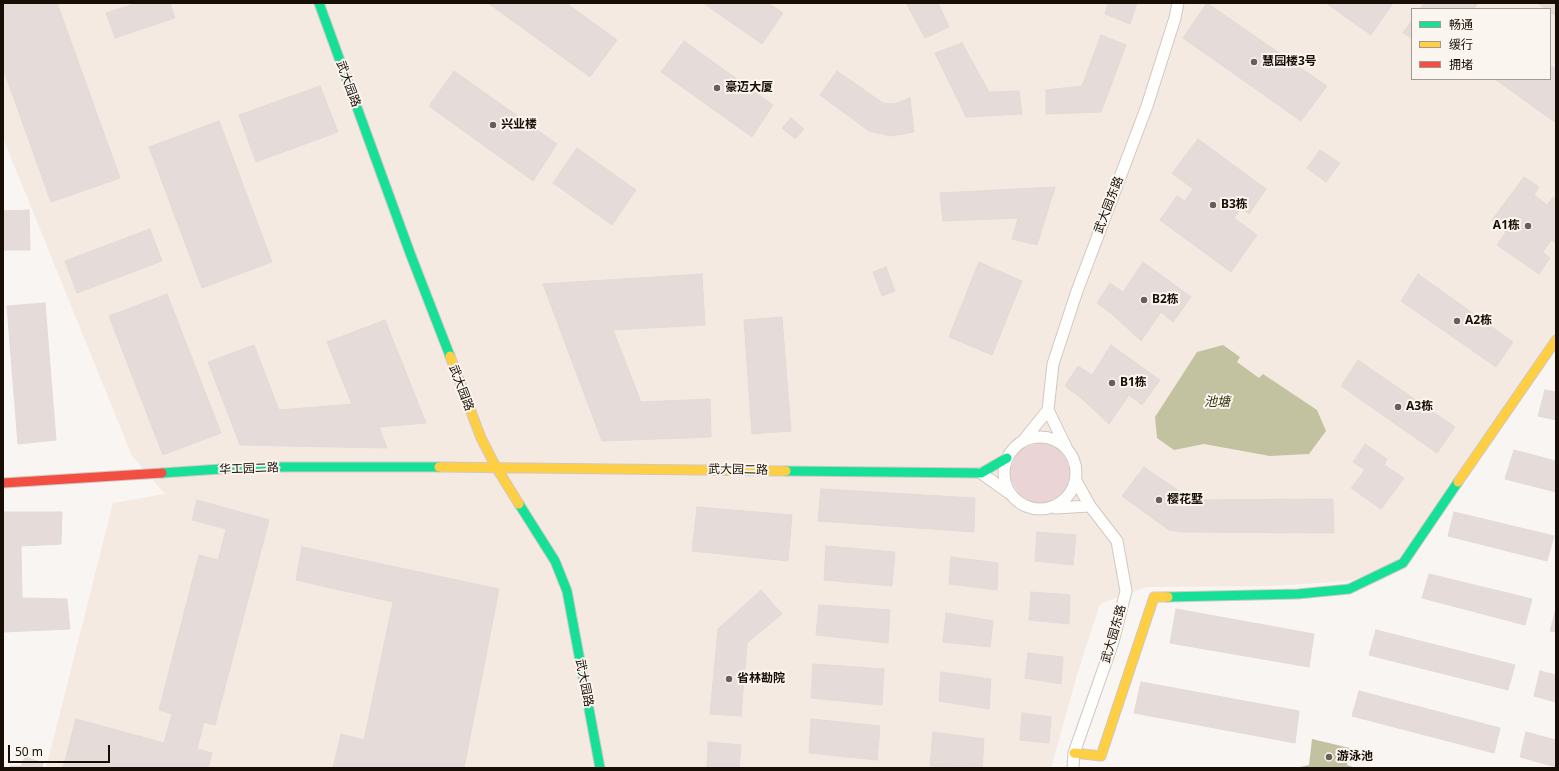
<!DOCTYPE html>
<meta charset="utf-8">
<style>
body{margin:0}
#map{position:relative;width:1559px;height:771px;overflow:hidden;background:#f8f5f3;font-family:"Noto Sans","Noto Sans SC",sans-serif}
canvas{display:block}
.frame{position:absolute;inset:0;border:4px solid #190e06;pointer-events:none}
.legend{position:absolute;left:1411px;top:8px;width:140px;height:72px;box-sizing:border-box;background:#fbf5f0;border:1px solid #a19992;margin:0;padding:5px 7px;list-style:none;font-size:12px;color:#190e06}
.legend li{display:flex;align-items:center;gap:8px;height:20px}
.legend b{width:20px;border:1px solid #a19992}
.scale{position:absolute;left:8px;top:745px;width:102px;height:18px;box-sizing:border-box;border:2px solid #190e06;border-top:0;padding-left:5px;font-size:12px;line-height:14px;white-space:nowrap;color:#190e06;-webkit-text-stroke:3px #fbf5f0;paint-order:stroke}
</style>
<div id="map">
<canvas width="1559" height="771"></canvas>
<div class="frame"></div>
<ul class="legend">
<li><b style="height:5px;background:#16e098"></b>畅通</li>
<li><b style="height:5px;background:#ffcf43"></b>缓行</li>
<li><b style="height:5px;background:#f24e42"></b>拥堵</li>
</ul>
<div class="scale">50 m</div>
</div>
<script>
const g = document.querySelector('canvas').getContext('2d');
g.lineJoin = 'round';
function fill(path, color) {
  g.fillStyle = color;
  g.fill(path, 'evenodd');
}
function toPath(rows) {
  const path = new Path2D();
  for (const r of rows) {
    if (r.length === 3) {
      path.moveTo(r[0] + r[2], r[1]);
      path.arc(r[0], r[1], r[2], 0, 2 * Math.PI);
      continue;
    }
    path.moveTo(r[0], r[1]);
    for (let i = 2; i < r.length; i += 2) path.lineTo(r[i], r[i + 1]);
  }
  return path;
}
function trace(path, color, width, dash) {
  g.strokeStyle = color;
  g.lineWidth = width;
  g.lineCap = dash ? 'butt' : 'round';
  g.setLineDash(dash || []);
  g.stroke(path);
}
function write(font, color, halo, rows, align = 'center') {
  g.font = font + ' "Noto Sans","Noto Sans SC",sans-serif';
  g.lineWidth = 4;
  g.setLineDash([]);
  g.textBaseline = 'middle';
  g.strokeStyle = halo;
  g.fillStyle = color;
  for (const [text, x, y, turn = 0] of rows) {
    g.save();
    g.translate(x, y);
    g.rotate((+turn || 0) * Math.PI / 180);
    g.textAlign = isNaN(turn) ? turn : align;
    if (halo) g.strokeText(text, 0, 0);
    g.fillText(text, 0, 0);
    g.restore();
  }
}
fill(toPath([
 [3,3,1556,3,1556,338,1403,563,1349,581,1272,586,1147,587,1100,604,1077,675,1051,768,46,768,113,503,165,494,132,456,3,138],
 [1412,9,1550,9,1550,79,1412,79]
]), '#f5eae2');
fill(toPath([
 [1039,443,1048,443,1059,450,1066,459,1071,474,1070,482,1059,499,1049,503,1042,504,1032,503,1019,494,1010,478,1010,470,1016,454,1023,448]
]), '#ebd4d6');
fill(toPath([
 [1223,345,1240,357,1237,362,1259,378,1263,374,1317,410,1326,431,1309,454,1270,456,1204,444,1174,450,1157,438,1155,417,1197,352],
 [1312,739,1350,748,1347,765,1356,768,1296,768,1309,765]
]), '#c3c2a0');
const building = toPath([
 [3,3,57,3,120,178,51,202,3,68,3,3],
 [137,3,170,3,175,18,115,38,106,13,137,3],
 [488,3,566,3,617,40,590,77,488,3],
 [703,3,768,3,783,13,762,44,703,3],
 [906,3,938,3,949,27,925,38,906,3],
 [1108,3,1137,3,1130,24,1105,14,1108,3],
 [1207,3,1327,86,1301,121,1183,38,1207,3],
 [1326,3,1393,3,1371,35,1326,3],
 [1424,3,1478,3,1474,9,1420,9,1424,3],
 [1537,3,1556,3,1556,16,1550,12,1550,9,1546,9,1537,3],
 [1412,20,1412,38,1403,33,1412,20],
 [1101,35,1126,45,1101,112,1046,114,1046,90,1082,86,1101,35],
 [684,41,773,105,752,137,661,72,684,41],
 [962,43,989,92,1019,91,1022,114,966,117,935,53,962,43],
 [1550,65,1556,69,1556,123,1495,79,1550,79,1550,65],
 [454,71,557,144,533,181,429,106,454,71],
 [837,71,883,103,894,104,910,98,914,132,891,136,869,131,820,95,837,71],
 [320,86,338,132,256,162,239,115,320,86],
 [791,118,804,129,795,139,782,128,791,118],
 [219,121,272,262,202,288,149,147,219,121],
 [1198,139,1266,189,1249,214,1241,208,1234,218,1257,235,1231,272,1160,220,1177,196,1185,201,1193,189,1172,173,1198,139],
 [577,148,636,190,612,225,553,183,577,148],
 [1320,150,1340,163,1326,182,1307,168,1320,150],
 [1524,177,1539,187,1534,195,1547,205,1553,197,1556,200,1556,243,1551,240,1543,252,1550,258,1539,274,1497,245,1506,232,1492,220,1524,177],
 [1055,187,1037,245,1012,239,1018,218,943,221,940,193,1055,187],
 [29,210,30,250,3,250,3,211,29,210],
 [150,229,162,261,77,293,65,261,150,229],
 [979,262,1022,281,992,355,949,337,979,262],
 [1143,262,1191,297,1173,322,1161,312,1141,341,1113,315,1097,303,1110,283,1123,292,1143,262],
 [886,267,895,291,882,296,873,272,886,267],
 [702,274,705,325,613,330,641,402,710,399,711,437,602,441,543,284,702,274],
 [1418,274,1513,342,1496,367,1401,301,1418,274],
 [167,294,221,433,163,455,109,316,167,294],
 [45,303,56,440,18,444,7,306,45,303],
 [782,317,791,431,752,434,744,320,782,317],
 [385,320,426,423,379,427,387,448,240,445,208,362,254,345,279,410,352,404,327,342,385,320],
 [1111,345,1160,380,1142,405,1129,395,1109,424,1081,398,1065,386,1078,366,1092,375,1111,345],
 [1358,360,1455,427,1437,453,1341,386,1358,360],
 [1545,390,1556,392,1556,420,1538,416,1545,390],
 [1365,444,1387,459,1384,465,1404,478,1381,509,1351,488,1365,470,1353,462,1365,444],
 [1514,450,1556,461,1556,492,1505,479,1514,450],
 [1144,467,1192,500,1333,499,1334,533,1183,532,1169,530,1122,496,1144,467],
 [821,489,975,498,974,532,818,521,821,489],
 [197,500,269,520,215,725,204,722,197,749,212,753,208,768,63,768,76,719,164,743,172,714,159,710,199,555,218,560,226,529,192,520,197,500],
 [697,507,792,515,788,561,692,551,697,507],
 [3,512,62,512,61,544,21,546,22,598,67,599,70,629,3,632,3,512],
 [1454,512,1554,536,1547,561,1448,536,1454,512],
 [1037,532,1076,535,1073,565,1035,561,1037,532],
 [826,546,895,552,892,586,824,580,826,546],
 [302,547,499,589,464,768,333,768,341,734,364,740,393,602,296,580,302,547],
 [951,557,998,563,997,590,949,584,951,557],
 [1429,574,1532,599,1525,625,1422,598,1429,574],
 [761,590,782,614,747,643,741,716,710,714,718,629,761,590],
 [1031,592,1070,595,1069,624,1029,620,1031,592],
 [819,605,890,610,888,643,816,635,819,605],
 [1556,608,1556,632,1550,631,1556,608],
 [1176,609,1314,634,1309,667,1170,643,1176,609],
 [946,613,993,621,990,647,943,642,946,613],
 [1376,630,1515,665,1508,690,1369,655,1376,630],
 [1028,653,1063,657,1061,684,1025,678,1028,653],
 [813,664,884,669,882,705,811,698,813,664],
 [1540,671,1556,675,1556,702,1534,696,1540,671],
 [941,672,991,679,989,709,939,701,941,672],
 [1141,682,1299,711,1295,743,1134,713,1141,682],
 [1359,691,1500,728,1494,753,1352,716,1359,691],
 [1022,713,1051,717,1049,743,1020,740,1022,713],
 [811,719,880,726,877,760,809,753,811,719],
 [933,732,984,739,982,768,930,766,933,732],
 [1526,732,1556,740,1556,767,1520,757,1526,732],
 [708,742,741,745,739,768,707,768,708,742],
 [25,757,43,763,42,768,10,768,10,766,21,766,25,757]
]);
fill(building, '#e5dbd9');
trace(building, '#e4dad8', 1);
const street = toPath([
 [1048,410,1053,364,1077,291,1147,106,1175,18,1178,3],
 [1048,410,1066,447],
 [1040,473,36],
 [1023,441,1048,410],
 [981,473,1009,493],
 [1055,508,1090,506],
 [1073,768,1074,753,1113,642,1126,591,1117,541,1090,506,1076,481]
]);
const fast = toPath([
 [319,3,410,253,450,356],
 [786,471,981,473,1007,458],
 [162,473,250,467,439,467],
 [519,504,555,561,567,591,600,768],
 [1168,597,1298,594,1349,589,1403,563,1458,482]
]);
const slow = toPath([
 [450,356,481,438,496,467,519,504],
 [439,467,786,471],
 [1458,482,1556,340],
 [1074,753,1101,756,1154,597,1168,597]
]);
const jam = toPath([
 [3,483,162,473]
]);
trace(street, '#d0c8c3', 13);
trace(fast, '#d0c8c3', 11);
trace(slow, '#d0c8c3', 11);
trace(jam, '#d0c8c3', 11);
trace(street, '#fefefd', 11);
trace(fast, '#16e098', 9);
trace(slow, '#ffcf43', 9);
trace(jam, '#f24e42', 9);
for (const [x, y, r, color] of [
 [1254,62,4,"#675f59"],
 [717,88,4,"#675f59"],
 [493,125,4,"#675f59"],
 [1213,205,4,"#675f59"],
 [1528,226,4,"#675f59"],
 [1144,300,4,"#675f59"],
 [1457,321,4,"#675f59"],
 [1112,383,4,"#675f59"],
 [1398,407,4,"#675f59"],
 [1159,500,4,"#675f59"],
 [729,679,4,"#675f59"],
 [1329,757,4,"#675f59"]
]) {
  const dot = new Path2D();
  dot.arc(x, y, r, 0, 2 * Math.PI);
  g.fillStyle = color;
  g.fill(dot);
  trace(dot, '#fbf5f0', 1.5);
}
write('bold 12px', '#190e06', '#fbf5f0', [
 ["慧园楼3号",1262,62],
 ["豪迈大厦",725,88],
 ["兴业楼",501,125],
 ["B3栋",1221,205],
 ["A1栋",1520,226,"right"],
 ["B2栋",1152,300],
 ["A2栋",1465,321],
 ["B1栋",1120,383],
 ["A3栋",1406,407],
 ["樱花墅",1167,500],
 ["省林勘院",737,679],
 ["游泳池",1337,757]
], 'left');
write('12px', '#190e06', '#fbf5f0', [
 ["武大园路",348,84,70],
 ["武大园东路",1109,205,-69],
 ["武大园路",461,388,69],
 ["华工园二路",249,469,-2],
 ["武大园二路",738,470,1],
 ["武大园东路",1114,634,-74],
 ["武大园路",584,683,79]
]);
write('italic 13px', '#37360e', '#fbf5f0', [
 ["池塘",1217,402]
]);
</script>
